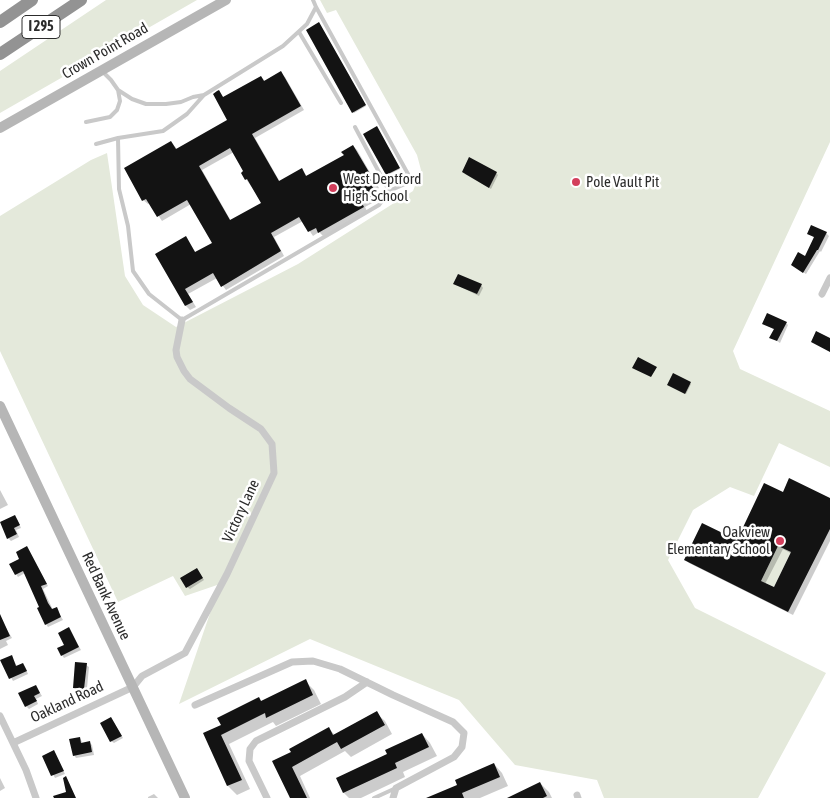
<!DOCTYPE html>
<style>
body{margin:0}
canvas{display:block;background:#fff}
</style>
<canvas width="830" height="798"></canvas>
<script>
const g = document.querySelector('canvas').getContext('2d');
g.lineJoin = 'round';
function fill(path, color) {
  g.fillStyle = color;
  g.fill(path, 'evenodd');
}
function toPath(rows) {
  const path = new Path2D();
  for (const r of rows) {
    path.moveTo(r[0], r[1]);
    for (let i = 2; i < r.length; i += 2) path.lineTo(r[i], r[i + 1]);
  }
  return path;
}
function trace(path, color, width, dash) {
  g.strokeStyle = color;
  g.lineWidth = width;
  g.lineCap = dash ? 'butt' : 'round';
  g.setLineDash(dash || []);
  g.stroke(path);
}
function write(font, color, halo, rows, align = 'center') {
  g.font = font + ' "Asap Condensed",sans-serif';
  g.lineWidth = 5;
  g.setLineDash([]);
  g.textBaseline = 'middle';
  g.strokeStyle = halo;
  g.fillStyle = color;
  for (const [text, x, y, turn = 0] of rows) {
    g.save();
    g.translate(x, y);
    g.rotate((+turn || 0) * Math.PI / 180);
    g.textAlign = isNaN(turn) ? turn : align;
    if (halo) g.strokeText(text, 0, 0);
    g.fillText(text, 0, 0);
    g.restore();
  }
}
fill(toPath([
 [106,0,197,0,0,113,0,71],
 [320,0,830,0,830,142,733,351,740,369,830,411,830,467,779,443,754,496,730,487,693,510,668,560,695,608,826,673,758,798,604,798,597,780,515,765,459,700,310,639,179,704,220,584,185,596,173,576,118,602,0,351,0,216,91,160,107,153,125,276,143,305,176,327,298,264,413,191,421,170,417,155,336,10,327,13],
 [778,546,791,552,774,587,761,581]
]), '#e4e9db');
fill(toPath([
 [320,25,366,106,354,113,353,112],
 [280,73,285,77,304,110,255,138,280,182,301,170,308,177,345,156,353,146,357,150,379,188,375,190,378,196,374,198,376,201,365,207,367,211,323,236,319,232,313,236,303,221,274,237,284,256,226,290,217,278,188,294,196,307,190,310,186,306,157,254,186,238,196,253,214,244,191,204,162,221,150,203,148,204,143,200,171,142,177,149,229,120,219,92,224,98,261,77,265,81],
 [234,152,245,172,246,179,263,203,231,221,202,170],
 [378,129,400,169,388,175,365,134],
 [496,173,498,175,491,189,465,174],
 [808,233,826,233,829,236,821,252,820,251,806,274,795,267,806,258,815,238],
 [455,284,481,285,483,288,479,296],
 [786,323,788,325,780,343,771,337,775,330,764,324],
 [673,375,691,384,686,394,670,385],
 [0,490,8,505,0,509],
 [783,493,830,499,830,541,793,615,689,563,685,559,738,542],
 [783,549,792,554,774,589,765,584],
 [17,519,21,528,16,530,19,537,11,541,8,538],
 [27,548,48,586,43,589,53,610,56,608,63,620,48,627,46,624,41,608,25,573,18,577,16,574],
 [197,570,204,580,190,589,187,587],
 [5,626,12,638,6,641,8,645,0,649,0,628],
 [69,629,81,650,64,658,62,655],
 [11,656,17,666,22,664,25,667,28,674,13,681,2,661],
 [86,665,89,667,87,688,75,687,75,688,74,687],
 [305,681,314,690,321,704,276,726,273,722,229,744,250,789,237,795,228,786,205,734,223,726,262,702],
 [36,686,42,696,36,699,38,704,29,709,26,706],
 [376,713,385,721,392,734,351,757,345,751,300,776,310,798,291,798,273,761,293,752,329,729,335,735],
 [111,718,123,738,114,743,111,741],
 [422,734,430,743,437,756,403,772,405,777,361,798,349,798,344,793,337,778,388,754],
 [80,738,83,744,89,742,92,745,94,755,76,758,74,755],
 [54,752,65,774,55,778,44,757],
 [494,764,502,773,508,786,480,798,430,798,459,786],
 [0,778,5,788,0,791],
 [540,783,549,792,552,798,510,798],
 [154,794,158,798,148,798,148,797]
]), '#0003');
fill(toPath([
 [319,22,366,105,352,113,306,30],
 [281,71,301,106,252,134,279,181,302,168,306,176,344,155,341,152,353,145,376,184,372,186,375,191,371,193,373,197,362,203,364,207,318,233,316,228,308,232,299,217,271,233,281,251,221,287,213,273,185,289,193,302,185,306,155,254,186,236,195,252,212,243,187,200,157,217,146,199,142,201,124,168,171,141,176,149,227,120,213,94,217,91,219,90,223,97,261,76,264,81],
 [230,148,243,171,241,173,245,180,247,179,261,203,230,220,199,166],
 [377,126,400,168,386,175,363,134],
 [469,157,497,172,489,188,462,172],
 [811,225,827,232,818,250,817,250,803,273,791,265,798,252,805,256,814,237,807,234],
 [458,274,482,284,477,294,453,284],
 [767,313,787,322,777,341,769,338,774,329,762,324],
 [816,331,830,338,830,352,811,342],
 [638,357,657,367,651,377,632,368],
 [673,373,691,382,685,394,667,385],
 [789,478,830,498,830,529,788,612,684,560,702,523,737,540,764,483,783,492],
 [778,546,791,552,774,587,761,581],
 [15,515,20,525,14,528,17,534,7,539,0,522],
 [27,546,47,584,41,586,48,603,52,609,57,607,61,617,45,625,37,608,39,607,23,571,15,575,9,564,19,559,16,552],
 [197,568,203,578,186,588,180,578],
 [0,614,10,636,0,640],
 [69,627,79,647,61,656,57,648,64,645,58,633],
 [12,655,16,666,23,663,27,671,9,679,0,660],
 [75,662,87,663,84,689,73,688],
 [306,679,313,695,266,718,265,713,221,735,242,780,227,786,203,733,221,725,217,718,259,697,261,701],
 [36,685,40,693,34,696,37,701,25,707,18,693],
 [377,711,385,725,341,749,337,742,292,767,307,798,290,798,272,761,291,752,289,749,329,727,333,735],
 [111,717,122,736,110,742,100,723],
 [422,733,429,747,395,763,397,768,343,793,336,778,387,754,385,750],
 [80,737,81,743,90,741,92,752,73,756,69,739],
 [54,750,64,771,51,776,42,756],
 [494,763,500,777,462,793,464,798,426,798,457,785,455,780],
 [66,776,76,798,54,798,53,796,66,792,63,778],
 [540,782,547,796,543,798,507,798]
]), '#131313');
trace(toPath([
 [316,7,408,174,405,184,389,191,355,127],
 [299,32,341,103],
 [118,90,132,99,146,104,166,104,181,102,193,97,204,95],
 [86,122,110,117,117,110,120,101,118,90,111,80,103,72],
 [118,138,119,189,128,226,133,271,149,294,182,320,379,205,389,191],
 [96,144,118,138,163,131,187,114,204,95,283,46,307,24,316,7,313,0],
 [374,798,396,788]
]), '#c9c9c9', 4);
trace(toPath([
 [822,294,830,278],
 [195,705,292,662,313,661,340,669,393,695,453,722,464,733,462,747,454,757,396,788,393,798],
 [0,716,26,770,36,798],
 [13,743,133,687,142,676,185,653,227,574,274,473,272,444,261,429,229,408,190,379,184,371,177,357,176,350,182,320],
 [577,795,578,798],
 [267,798,249,761,250,749,256,741,345,697,367,682]
]), '#c9c9c9', 7);
trace(toPath([
 [0,128,226,0],
 [0,406,185,798]
]), '#b6b6b6', 10);
trace(toPath([
 [0,22,32,0],
 [0,54,81,0]
]), '#939393', 12);
for (const [x, y, r, color] of [
 [576,182,5,"#d33f5c"],
 [333,188,5,"#d33f5c"],
 [780,541,5,"#d33f5c"]
]) {
  const dot = new Path2D();
  dot.arc(x, y, r, 0, 2 * Math.PI);
  g.fillStyle = color;
  g.fill(dot);
  trace(dot, '#fff', 2);
}
for (const [x, y, w] of [
 [41,27,38]
]) {
  const box = new Path2D();
  box.roundRect(x - w / 2, y - 11.5, w, 23, 4);
  g.fillStyle = '#fff';
  g.fill(box);
  trace(box, '#2c2c2c', 1);
}
write('bold 14px', '#2c2c2c', null, [
 ["I 295",41,27]
]);
write('15px', '#2c2c2c', '#fff', [
 ["Crown Point Road",105,51,-30],
 ["Victory Lane",241,511,-65],
 ["Red Bank Avenue",106,596,65],
 ["Oakland Road",67,702,-25]
]);
write('15px', '#2c2c2c', '#fff', [
 ["West Deptford",343,179],
 ["High School",343,196],
 ["Pole Vault Pit",586,182],
 ["Oakview",770,532,"right"],
 ["Elementary School",770,549,"right"]
], 'left');
</script>
